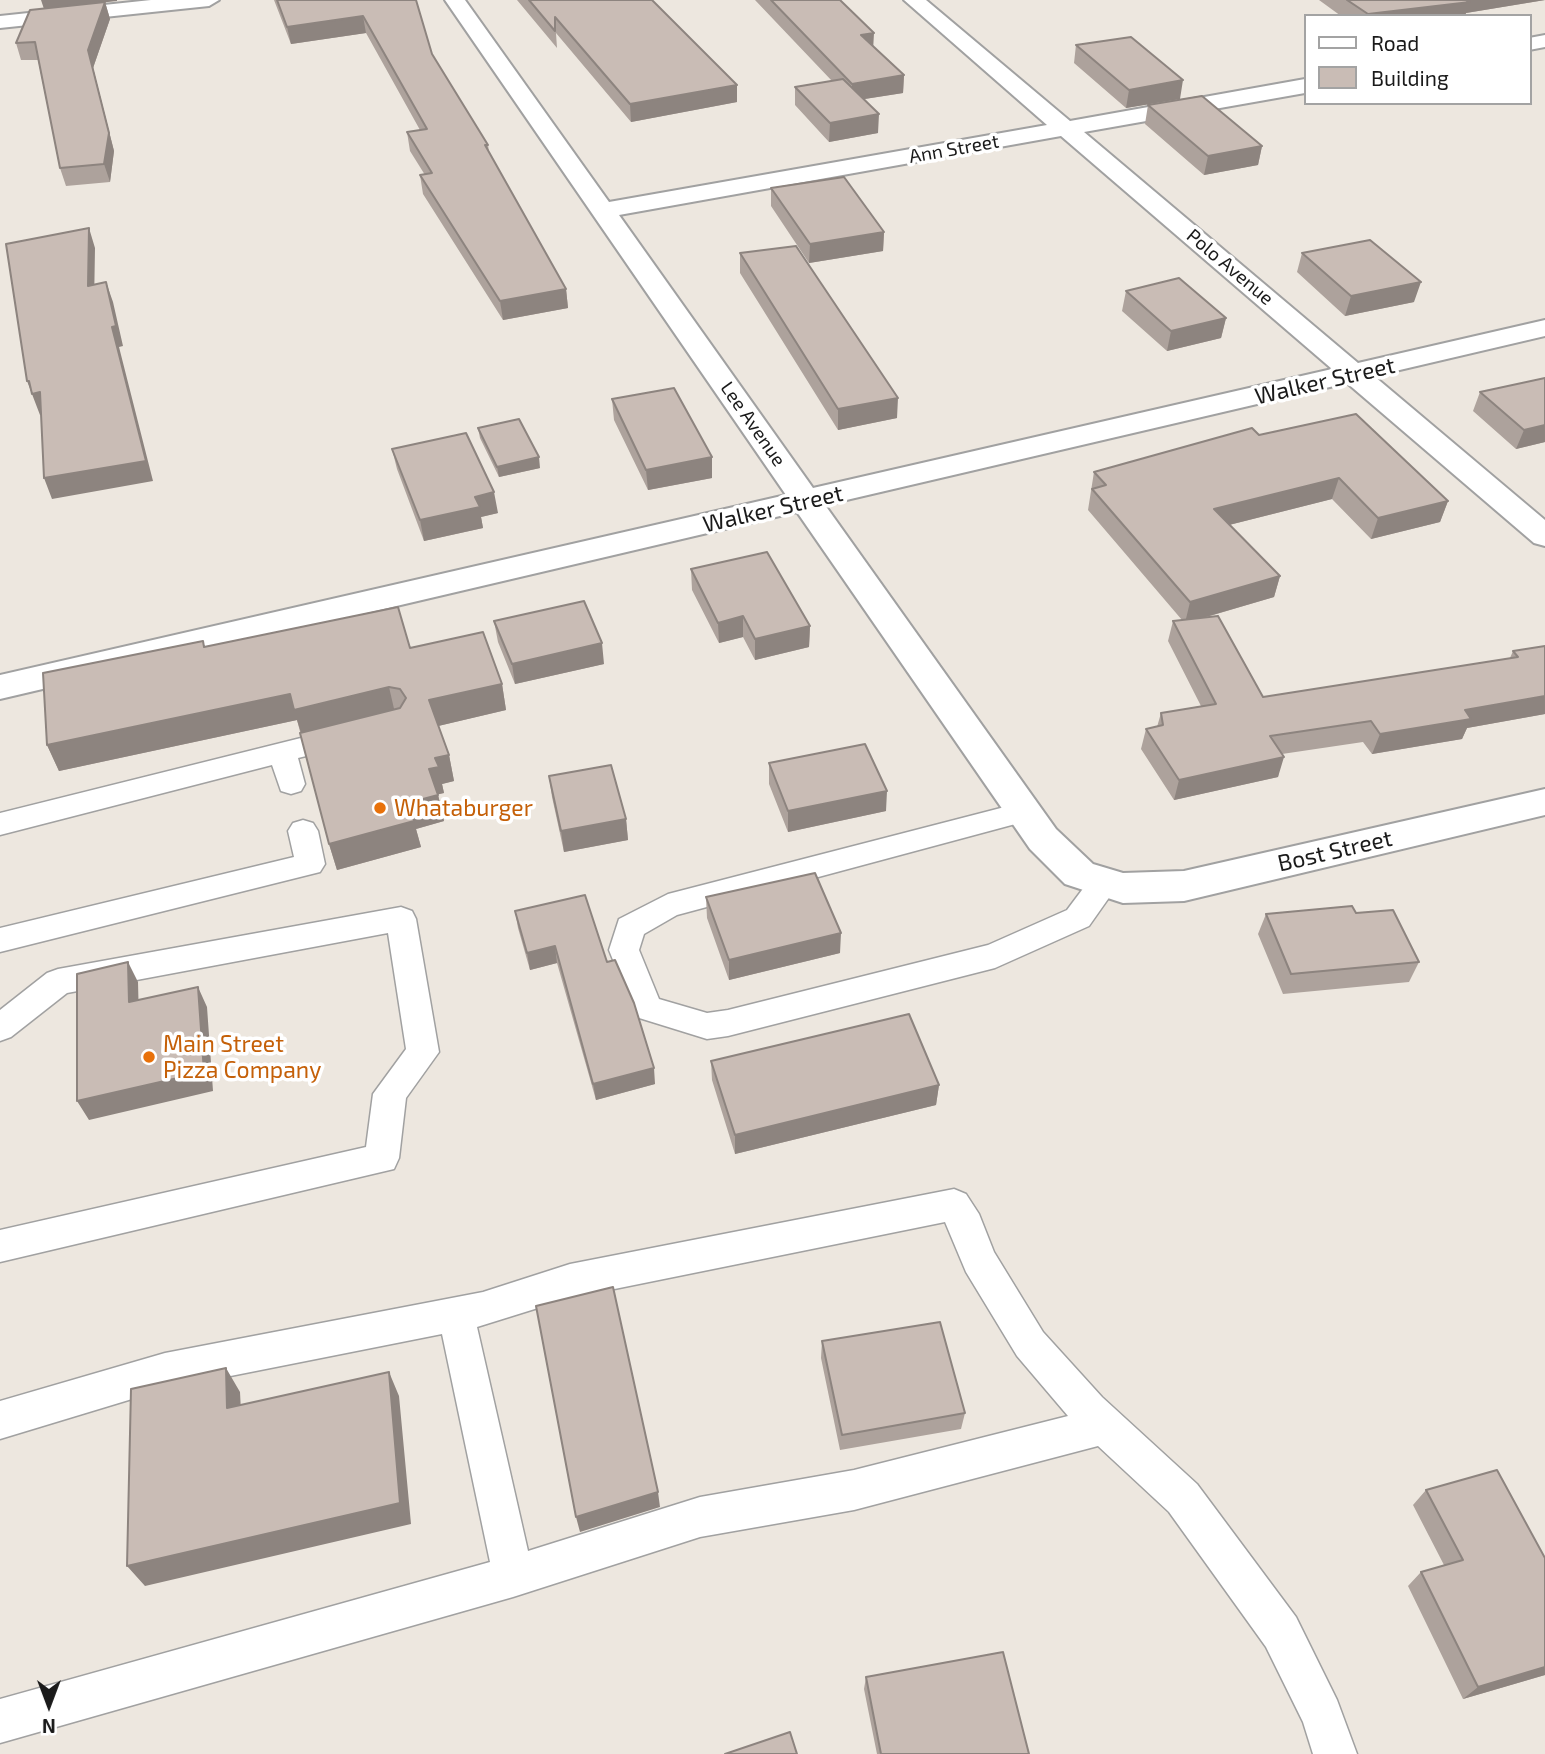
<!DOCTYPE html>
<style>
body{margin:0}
#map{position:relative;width:1545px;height:1754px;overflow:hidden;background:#ede7df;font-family:"Exo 2",sans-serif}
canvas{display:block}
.legend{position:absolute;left:1304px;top:14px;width:228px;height:91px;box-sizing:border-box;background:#fff;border:2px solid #a3a3a3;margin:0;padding:9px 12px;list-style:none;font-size:21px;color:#1a1a1a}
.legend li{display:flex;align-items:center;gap:14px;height:35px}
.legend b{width:35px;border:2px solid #a3a3a3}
.north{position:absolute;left:14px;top:1670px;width:70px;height:70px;-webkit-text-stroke:5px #fff;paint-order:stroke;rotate:180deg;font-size:19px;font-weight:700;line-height:28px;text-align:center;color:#1a1a1a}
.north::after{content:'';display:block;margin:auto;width:24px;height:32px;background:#1a1a1a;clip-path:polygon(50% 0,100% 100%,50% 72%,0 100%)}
</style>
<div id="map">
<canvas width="1545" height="1754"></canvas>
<ul class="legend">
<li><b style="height:9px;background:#fff"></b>Road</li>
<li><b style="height:19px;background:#c9bcb5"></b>Building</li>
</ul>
<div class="north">N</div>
</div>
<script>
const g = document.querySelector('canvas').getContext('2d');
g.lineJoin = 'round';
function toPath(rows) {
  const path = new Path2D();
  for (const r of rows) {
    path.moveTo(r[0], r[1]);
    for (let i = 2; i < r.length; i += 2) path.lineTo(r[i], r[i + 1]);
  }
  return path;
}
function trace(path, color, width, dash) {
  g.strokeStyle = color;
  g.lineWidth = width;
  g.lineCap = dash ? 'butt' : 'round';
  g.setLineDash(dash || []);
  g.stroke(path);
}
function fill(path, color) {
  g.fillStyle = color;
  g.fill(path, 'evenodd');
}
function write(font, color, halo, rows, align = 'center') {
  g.font = font + ' "Exo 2",sans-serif';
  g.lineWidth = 7;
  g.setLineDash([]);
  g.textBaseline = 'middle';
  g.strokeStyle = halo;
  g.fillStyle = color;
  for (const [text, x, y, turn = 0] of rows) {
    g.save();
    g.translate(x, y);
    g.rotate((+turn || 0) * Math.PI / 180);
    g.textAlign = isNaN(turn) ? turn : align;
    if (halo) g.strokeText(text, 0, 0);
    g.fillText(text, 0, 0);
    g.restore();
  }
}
const service = toPath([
 [341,728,351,731,355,738,351,745,298,758,305,784,301,791,291,794,281,791,272,765,0,835,0,813,341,728],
 [1024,802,1034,805,1038,812,1034,819,677,915,644,934,639,950,659,999,707,1013,728,1010,988,945,1067,910,1094,874,1105,871,1116,874,1120,882,1089,926,995,968,728,1036,707,1039,636,1017,609,950,619,919,668,894,1024,802],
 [303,820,313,823,318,831,325,864,320,872,0,952,0,928,294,857,288,831,293,823,303,820],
 [401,907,412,911,416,919,439,1052,406,1098,399,1158,394,1169,0,1262,0,1230,366,1147,373,1094,406,1049,388,933,67,993,11,1037,0,1041,0,1010,47,973,58,969,401,907],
 [954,1189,966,1194,979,1214,994,1252,1043,1332,1102,1397,1197,1484,1296,1617,1337,1700,1357,1754,1313,1754,1303,1722,1266,1647,1169,1512,1098,1446,854,1510,700,1537,513,1597,0,1743,0,1699,490,1562,442,1334,165,1389,0,1439,0,1401,165,1353,483,1292,570,1264,954,1189],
 [945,1222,966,1272,1017,1356,1068,1416,854,1470,700,1497,528,1551,477,1327,570,1298,945,1222]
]);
const minor = toPath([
 [151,0,219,0,209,6,0,28,0,16,151,0],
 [445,0,465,0,609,202,1047,125,904,0,926,0,1070,121,1305,79,1305,93,1084,132,1358,363,1545,320,1545,336,1374,376,1545,520,1545,546,1534,543,1347,383,825,505,1056,829,1093,864,1123,873,1184,871,1545,789,1545,815,1184,901,1123,903,1065,884,1030,849,797,512,0,699,0,675,786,495,445,0],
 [1061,136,1332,369,813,488,619,215,1061,136],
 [1545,35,1545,47,1529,50,1529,38,1545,35]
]);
trace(service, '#a1a1a1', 3);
trace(minor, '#a1a1a1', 4);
fill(service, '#fff');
fill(minor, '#fff');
fill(toPath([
 [274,0,416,0,432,54,488,145,489,152,566,289,568,308,503,320,423,194,420,175,425,175,410,151,407,132,420,130,366,33,291,44],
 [517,0,652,0,737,102,631,122,556,33,557,48],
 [755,0,840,0,873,47,904,75,903,93,864,99,878,133,829,142,795,105,795,87,832,81],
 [1319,0,1545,0,1466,13,1465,16,1341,16],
 [105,2,110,19,93,68,114,151,110,182,66,186,60,168,38,60,21,60,16,43],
 [1076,45,1180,99,1126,108,1074,63],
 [1148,105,1262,146,1258,165,1204,175,1145,124],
 [771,188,884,232,883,251,809,263,771,206],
 [740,253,897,418,838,430,740,273],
 [1302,253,1414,302,1345,316,1297,272],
 [1126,291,1226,318,1221,338,1167,351,1122,311],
 [1480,392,1545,442,1516,449,1473,411],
 [612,399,712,478,648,490,614,420],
 [478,428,540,468,499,477,480,438],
 [1259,435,1448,501,1440,522,1371,539,1332,499,1229,525,1280,576,1274,597,1203,618,1263,697,1510,658,1513,651,1545,646,1545,714,1467,728,1462,739,1372,754,1363,742,1282,754,1278,777,1174,800,1141,749,1146,729,1157,727,1161,713,1201,706,1168,641,1173,621,1182,620,1088,510,1094,472],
 [392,449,498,513,481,517,483,528,424,541,397,469],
 [691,569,810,626,809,647,755,660,743,637,719,643,692,590],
 [494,621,604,664,515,684,498,642],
 [205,647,410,648,502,684,506,710,438,726,449,755,454,781,442,784,444,793,438,794,444,821,416,829,421,847,337,870,329,844,297,720,59,771,47,745],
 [769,763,886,811,788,832,769,784],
 [549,776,626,819,628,840,564,852,552,797],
 [706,897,840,953,729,980,707,918],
 [515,911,607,962,655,1084,596,1100,557,963,530,970,518,928],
 [1356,913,1419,962,1409,982,1283,994,1258,934,1266,914],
 [711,1061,939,1085,936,1105,735,1154,712,1080],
 [822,1341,965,1413,961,1429,840,1450,821,1358],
 [1426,1490,1545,1558,1545,1675,1463,1699,1408,1586,1421,1572,1444,1565,1413,1505],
 [866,1677,1029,1754,877,1754,864,1689]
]), '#ada29c');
fill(toPath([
 [41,0,117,0,117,1,44,9],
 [1462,0,1545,0,1466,13,1465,16,1367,16,1368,14],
 [105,2,110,19,93,68,114,151,110,182,104,164,88,50],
 [363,16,366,33,291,44,287,27],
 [874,33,873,51,861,35],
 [904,75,903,93,852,101,852,84],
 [1183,80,1180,99,1126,108,1129,90],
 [737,85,737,102,631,122,630,104],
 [879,114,878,133,829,142,830,123],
 [1262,146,1258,165,1204,175,1208,156],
 [89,228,95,248,94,306,88,286],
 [884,232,883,251,809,263,810,244],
 [106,282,113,302,123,346,119,347,153,481,52,499,44,478,112,327],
 [1421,282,1414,302,1345,316,1351,296],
 [566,289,568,308,503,320,500,301],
 [1226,318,1221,338,1167,351,1171,331],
 [27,381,29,381,40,392,48,413,40,415],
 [898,398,897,418,838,430,838,409],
 [1545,425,1545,442,1516,449,1524,430],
 [539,457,540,468,499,477,497,467],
 [712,457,712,478,648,490,646,470],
 [1339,478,1332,499,1209,530,1214,509],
 [494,492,498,513,481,517,483,528,424,541,420,520,475,497],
 [1448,501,1440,522,1371,539,1378,518],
 [1280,576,1274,597,1185,623,1190,602],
 [743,616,743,637,719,643,718,623],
 [810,626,809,647,755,660,755,639],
 [602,643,604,664,515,684,512,664],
 [502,684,506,710,434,727,429,700],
 [389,687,395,713,302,736,297,720,59,771,47,745,290,694],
 [1545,696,1545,714,1467,728,1462,739,1372,754,1380,734,1465,710],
 [449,755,454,781,442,784,444,793,435,795,429,769,435,758],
 [1284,757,1278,777,1174,800,1179,780],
 [887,791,886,811,788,832,788,811],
 [438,795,444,821,416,829,421,847,337,870,329,844,408,803],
 [626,819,628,840,564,852,561,831],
 [841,933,840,953,729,980,729,960],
 [555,946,557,963,530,970,527,953],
 [128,962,138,982,139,1022,129,1002],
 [198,987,207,1007,213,1091,89,1120,77,1101],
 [654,1068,655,1084,596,1100,593,1084],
 [939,1085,936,1105,735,1154,735,1135],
 [226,1368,240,1392,242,1431,227,1408],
 [389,1372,399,1396,411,1524,145,1586,127,1566],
 [658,1492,660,1507,580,1532,576,1517],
 [1545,1667,1545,1675,1463,1699,1478,1687]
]), '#8d847f');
const building = toPath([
 [277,0,416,0,432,54,488,145,485,145,566,289,500,301,420,175,432,173,407,132,427,129,363,16,287,27,277,0],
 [529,0,652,0,737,85,630,104,555,17,555,31,529,0],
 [771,0,840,0,874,33,861,35,904,75,852,84,771,0],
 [1347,0,1466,0,1470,2,1368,14,1347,0],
 [105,2,88,50,109,133,104,164,60,168,35,42,16,43,30,10,105,2],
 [1131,37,1183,80,1129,90,1076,45,1131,37],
 [843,79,879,114,830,123,795,87,843,79],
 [1202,96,1262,146,1208,156,1148,105,1202,96],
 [844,177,884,232,810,244,771,188,844,177],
 [89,228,88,286,106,282,116,326,112,327,146,461,44,478,40,392,32,394,29,381,27,381,6,244,89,228],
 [1370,240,1421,282,1351,296,1302,253,1370,240],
 [796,246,898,398,838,409,740,253,796,246],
 [1179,278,1226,318,1171,331,1126,291,1179,278],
 [1545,378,1545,425,1524,430,1480,392,1545,378],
 [674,388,712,457,646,470,612,399,674,388],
 [1356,414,1448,501,1378,518,1339,478,1214,509,1280,576,1190,602,1092,489,1106,485,1094,472,1252,428,1259,435,1356,414],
 [519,419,539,457,497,467,478,428,519,419],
 [466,433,494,492,475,497,480,507,420,520,392,449,466,433],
 [767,552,810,626,755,639,743,616,718,623,691,569,767,552],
 [584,601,602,643,512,664,494,621,584,601],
 [398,607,410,648,483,632,502,684,429,700,449,755,435,758,439,767,429,769,438,795,408,803,414,821,329,844,300,733,400,708,406,698,400,689,389,687,294,710,290,694,47,745,43,673,203,641,204,647,398,607],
 [1218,616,1263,697,1518,657,1513,651,1545,646,1545,696,1465,710,1471,719,1380,734,1371,721,1270,736,1284,757,1179,780,1146,729,1163,725,1161,713,1216,704,1173,621,1218,616],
 [865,744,887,791,788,811,769,763,865,744],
 [611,765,626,819,561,831,549,776,611,765],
 [815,873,841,933,729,960,706,897,815,873],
 [585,895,607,962,615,960,634,1003,654,1068,593,1084,555,946,527,953,515,911,585,895],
 [1352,906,1356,913,1393,910,1419,962,1291,974,1266,914,1352,906],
 [128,962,129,1002,198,987,204,1072,77,1101,77,974,128,962],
 [909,1014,939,1085,735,1135,711,1061,909,1014],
 [613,1287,658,1492,576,1517,536,1306,613,1287],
 [940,1322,965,1413,842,1435,822,1341,940,1322],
 [226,1368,227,1408,389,1372,400,1503,127,1566,131,1389,226,1368],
 [1497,1470,1545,1558,1545,1667,1478,1687,1421,1572,1463,1560,1426,1490,1497,1470],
 [1003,1652,1029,1754,881,1754,866,1677,1003,1652],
 [790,1732,797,1754,725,1754,790,1732]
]);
fill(building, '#c9bcb5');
trace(building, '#8d847f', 2);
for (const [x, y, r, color] of [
 [380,808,7,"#e8710a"],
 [149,1057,7,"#e8710a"]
]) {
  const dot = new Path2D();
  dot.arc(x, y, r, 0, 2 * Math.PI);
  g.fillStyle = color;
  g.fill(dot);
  trace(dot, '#fff', 2.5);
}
write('19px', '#1a1a1a', '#fff', [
 ["Ann Street",954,149,-10],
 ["Polo Avenue",1230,267,40],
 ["Lee Avenue",753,424,55]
]);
write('23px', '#1a1a1a', '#fff', [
 ["Walker Street",1325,381,-13],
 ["Walker Street",773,509,-13],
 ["Bost Street",1335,851,-13]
]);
write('23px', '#c56008', '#fff', [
 ["Whataburger",394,808],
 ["Main Street",163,1044],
 ["Pizza Company",163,1070]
], 'left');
</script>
